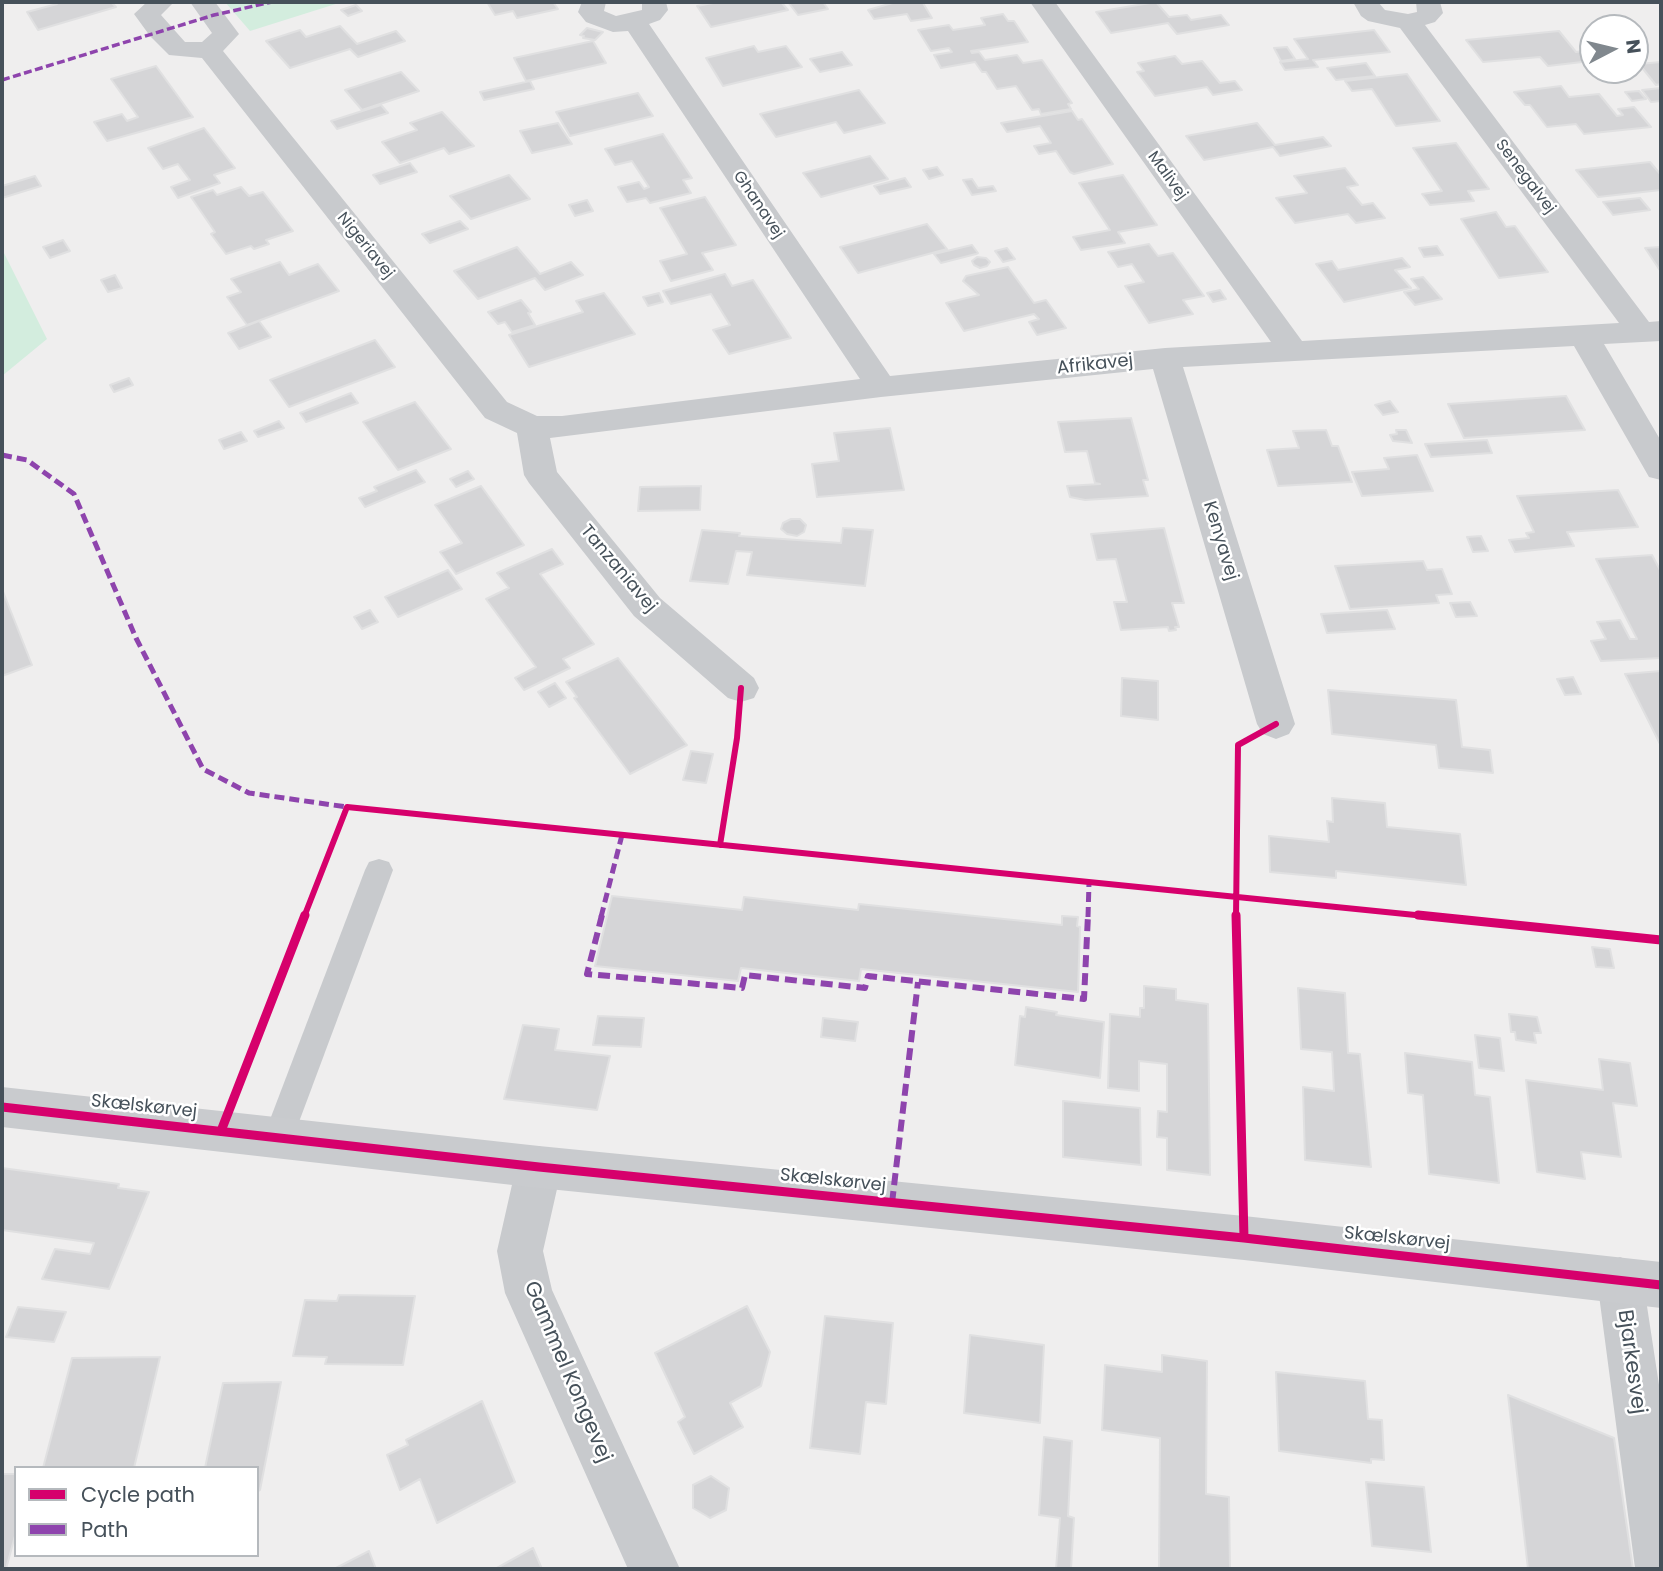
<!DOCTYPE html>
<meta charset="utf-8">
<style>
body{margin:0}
#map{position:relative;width:1663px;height:1571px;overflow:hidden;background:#efeeee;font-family:Poppins,sans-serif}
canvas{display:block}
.frame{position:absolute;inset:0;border:4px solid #46515a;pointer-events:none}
.legend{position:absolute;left:14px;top:1466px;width:245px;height:91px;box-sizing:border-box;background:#fff;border:2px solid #b5b9bd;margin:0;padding:9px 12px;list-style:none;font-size:21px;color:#46515a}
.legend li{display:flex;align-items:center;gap:14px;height:35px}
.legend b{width:35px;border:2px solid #b5b9bd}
.north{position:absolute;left:1579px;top:14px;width:70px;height:70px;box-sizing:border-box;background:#fff;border:2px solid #b5b9bd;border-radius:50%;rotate:83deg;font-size:19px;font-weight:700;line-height:28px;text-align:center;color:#46515a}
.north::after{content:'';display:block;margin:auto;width:24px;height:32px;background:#81888e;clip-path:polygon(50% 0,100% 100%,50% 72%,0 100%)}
</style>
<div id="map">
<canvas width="1663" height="1571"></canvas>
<div class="frame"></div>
<ul class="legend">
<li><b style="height:9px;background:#d6006c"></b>Cycle path</li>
<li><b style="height:9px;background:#8e44ad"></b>Path</li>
</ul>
<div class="north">N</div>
</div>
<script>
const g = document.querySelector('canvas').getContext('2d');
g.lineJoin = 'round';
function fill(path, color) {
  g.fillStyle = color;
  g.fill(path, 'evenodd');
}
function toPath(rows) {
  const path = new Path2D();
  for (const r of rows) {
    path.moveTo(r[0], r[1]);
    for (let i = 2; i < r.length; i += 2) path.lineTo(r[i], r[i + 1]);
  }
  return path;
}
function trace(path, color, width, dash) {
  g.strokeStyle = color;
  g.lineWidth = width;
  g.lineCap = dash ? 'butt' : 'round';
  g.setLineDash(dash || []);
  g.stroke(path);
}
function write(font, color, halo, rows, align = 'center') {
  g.font = font + ' Poppins,sans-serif';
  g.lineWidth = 5;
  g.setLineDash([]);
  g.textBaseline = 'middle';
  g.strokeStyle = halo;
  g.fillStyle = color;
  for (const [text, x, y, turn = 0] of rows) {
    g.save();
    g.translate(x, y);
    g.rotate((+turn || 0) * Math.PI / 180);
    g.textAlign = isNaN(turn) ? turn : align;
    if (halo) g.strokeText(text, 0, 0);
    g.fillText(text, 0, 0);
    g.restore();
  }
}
fill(toPath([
 [225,2,342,2,250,31],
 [2,249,47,339,2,376]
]), '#d3edde');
const building = toPath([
 [55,2,111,2,116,7,38,30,27,12,57,4,55,2],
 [487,2,553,2,558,9,517,18,513,11,495,15,487,2],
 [718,2,781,2,788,10,711,27,697,6,718,2],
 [788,2,823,2,828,9,798,15,788,2],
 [896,2,932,2,923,3,932,18,911,21,907,14,874,19,868,10,896,2],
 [1156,2,1169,17,1187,15,1191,20,1221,15,1229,25,1177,34,1168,23,1111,33,1096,12,1156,2],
 [356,5,362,11,348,16,341,10,356,5],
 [1003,14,1008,21,1014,21,1028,42,971,51,972,53,979,52,985,60,1017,55,1023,63,1042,60,1072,103,1068,104,1071,109,1041,114,1039,109,1032,110,1016,86,997,89,986,72,982,72,975,62,941,68,934,55,952,52,949,48,931,51,918,30,949,25,953,30,985,25,981,18,1003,14],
 [340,26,357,44,396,31,405,41,358,57,350,49,290,68,266,41,300,30,306,37,340,26],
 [587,28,603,32,595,40,583,38,584,36,580,35,587,28],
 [1374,30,1390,52,1313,60,1318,67,1285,70,1280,62,1308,59,1294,39,1374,30],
 [1559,31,1576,52,1583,51,1591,61,1548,66,1540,57,1483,62,1466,40,1559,31],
 [593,41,606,63,526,81,514,58,593,41],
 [754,46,758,52,786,46,802,67,723,86,706,58,754,46],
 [1287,47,1295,59,1281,61,1274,48,1287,47],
 [842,52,852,65,820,72,810,59,842,52],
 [1175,56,1182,64,1202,61,1220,83,1235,81,1242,90,1213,95,1207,87,1155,96,1137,72,1144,71,1138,63,1175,56],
 [1661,62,1661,84,1656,85,1639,64,1661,62],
 [1366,63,1375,76,1336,80,1327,68,1366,63],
 [156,66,193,117,107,141,94,122,122,114,127,121,138,117,111,79,156,66],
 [401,72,419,91,362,110,345,90,401,72],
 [1407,74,1440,121,1396,126,1372,89,1352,91,1345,81,1407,74],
 [530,81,534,89,484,100,480,92,530,81],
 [1561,86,1569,97,1599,94,1617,116,1623,115,1618,109,1634,107,1651,127,1584,134,1576,124,1547,127,1530,105,1525,105,1514,92,1561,86],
 [1661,88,1661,101,1651,102,1642,90,1661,88],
 [859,90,885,123,844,133,836,122,776,137,760,114,859,90],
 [1639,91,1646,99,1632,101,1625,92,1639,91],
 [638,93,653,116,570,136,556,112,638,93],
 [381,105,388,113,337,129,331,121,381,105],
 [1072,111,1078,120,1082,119,1113,164,1074,174,1070,172,1056,151,1039,154,1034,146,1051,143,1040,126,1007,132,1001,123,1072,111],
 [442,112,474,146,449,154,444,148,400,163,382,142,417,130,410,123,442,112],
 [558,123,572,144,532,153,520,131,558,123],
 [1257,123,1275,145,1323,137,1331,146,1280,156,1273,147,1204,160,1186,136,1257,123],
 [204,128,235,168,214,175,220,183,178,198,171,187,190,180,178,164,163,169,148,148,204,128],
 [663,134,692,178,683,180,691,193,650,203,646,198,627,202,618,187,639,182,644,189,649,187,632,161,615,165,605,149,663,134],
 [1456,143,1489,189,1468,191,1474,201,1430,205,1422,194,1442,191,1413,148,1456,143],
 [870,156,888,179,821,197,803,173,870,156],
 [1650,162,1661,175,1661,190,1598,197,1576,170,1650,162],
 [410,163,417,172,380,184,373,175,410,163],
 [937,167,943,175,929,179,923,170,937,167],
 [1345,168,1358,185,1347,187,1362,205,1373,203,1385,218,1356,223,1348,214,1295,223,1276,198,1307,193,1294,176,1345,168],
 [509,175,530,199,471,219,450,196,509,175],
 [1123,175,1157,225,1118,232,1125,243,1081,250,1073,237,1110,230,1079,183,1123,175],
 [35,176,41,186,2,198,2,186,35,176],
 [905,178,911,187,880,194,874,186,905,178],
 [972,179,978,188,993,186,996,191,972,195,963,180,972,179],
 [241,187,249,196,263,192,293,231,266,240,269,244,254,249,251,246,226,254,211,234,215,232,191,197,213,190,217,195,241,187],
 [705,197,736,245,702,253,713,270,671,281,660,261,687,254,660,208,705,197],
 [1640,198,1650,210,1613,215,1603,202,1640,198],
 [587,200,593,211,575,216,569,205,587,200],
 [1496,212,1506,227,1515,226,1548,272,1499,278,1461,219,1496,212],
 [460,221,468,229,430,243,422,234,460,221],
 [927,224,947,249,858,273,840,247,927,224],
 [63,240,70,251,50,258,43,247,63,240],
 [1149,244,1158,256,1173,253,1204,296,1183,300,1193,314,1149,323,1125,286,1144,282,1132,264,1118,267,1108,252,1149,244],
 [972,245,978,253,976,254,941,263,934,254,972,245],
 [1437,246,1443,255,1424,257,1419,248,1437,246],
 [517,247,540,274,571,262,583,275,545,290,535,278,478,299,454,271,517,247],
 [1661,247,1661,272,1645,248,1661,247],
 [1007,248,1015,259,1003,262,995,251,1007,248],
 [977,257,986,258,990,262,987,266,980,268,974,265,972,261,977,257],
 [1402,258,1410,267,1395,270,1411,288,1344,302,1316,264,1332,261,1338,270,1402,258],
 [280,262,289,275,318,264,339,291,247,325,227,297,241,292,231,279,280,262],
 [1008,267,1034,303,1046,300,1066,328,1037,335,1029,322,1039,319,1034,314,964,331,946,303,979,295,963,281,966,276,1008,267],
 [725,274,732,286,753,280,791,338,729,354,713,330,730,325,711,294,671,304,663,291,725,274],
 [115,275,122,288,108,292,101,280,115,275],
 [1423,277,1442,299,1415,305,1404,292,1419,289,1411,279,1423,277],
 [1220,290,1226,299,1213,302,1207,293,1220,290],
 [604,293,635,334,529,367,509,335,583,312,576,301,604,293],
 [659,293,663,302,648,306,643,297,659,293],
 [521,300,531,312,528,313,535,325,512,332,505,322,498,324,488,312,521,300],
 [259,321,271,337,239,349,228,333,259,321],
 [375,340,395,367,289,407,270,380,375,340],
 [129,378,133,385,114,392,110,385,129,378],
 [351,393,358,403,306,422,300,413,351,393],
 [1566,396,1585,430,1464,438,1448,404,1566,396],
 [1390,401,1398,412,1383,415,1375,405,1390,401],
 [415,402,451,449,398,470,363,422,415,402],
 [1131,418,1148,480,1143,480,1148,496,1085,500,1070,497,1067,486,1100,484,1095,483,1087,451,1065,452,1058,422,1131,418],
 [279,421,284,428,258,437,254,431,279,421],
 [890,428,904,490,817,497,812,464,839,461,834,433,890,428],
 [1326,430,1332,446,1338,446,1352,482,1278,486,1267,450,1299,448,1293,431,1326,430],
 [1396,430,1406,430,1412,443,1393,441,1390,435,1397,434,1396,430],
 [241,432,247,441,224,449,219,440,241,432],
 [1487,440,1492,453,1431,457,1425,444,1487,440],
 [1417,455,1433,491,1362,496,1352,472,1389,469,1384,458,1417,455],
 [416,470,425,482,365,507,359,498,377,491,374,487,416,470],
 [468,471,474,479,456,487,450,479,468,471],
 [481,486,524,545,456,574,440,552,462,543,435,505,481,486],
 [701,486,700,510,638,511,640,487,701,486],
 [1618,490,1638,527,1567,532,1574,546,1515,552,1509,540,1529,538,1526,533,1534,532,1517,496,1618,490],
 [791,519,800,519,806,525,804,532,797,536,787,534,781,529,783,523,791,519],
 [843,528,873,530,865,586,747,575,752,552,736,551,728,584,690,581,702,530,740,533,739,536,841,543,843,528],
 [1164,528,1184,603,1172,603,1179,627,1175,627,1176,630,1169,631,1168,627,1121,630,1114,602,1127,602,1116,559,1097,560,1091,534,1164,528],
 [1481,536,1488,551,1473,552,1467,537,1481,536],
 [552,549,563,564,540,574,594,644,563,659,570,668,524,690,515,678,536,667,486,599,509,588,497,573,552,549],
 [1652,555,1661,572,1661,658,1601,661,1591,641,1606,639,1597,622,1620,620,1630,639,1637,639,1596,559,1652,555],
 [1423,561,1427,570,1442,569,1452,594,1436,595,1439,603,1350,609,1335,566,1423,561],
 [448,570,462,589,398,617,385,597,448,570],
 [2,589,32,665,2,676,2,589],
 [1470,602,1477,616,1456,617,1450,603,1470,602],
 [370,610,378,622,362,629,354,617,370,610],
 [1387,610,1395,629,1327,633,1321,614,1387,610],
 [618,658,687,745,630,774,574,698,577,697,566,682,618,658],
 [1661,671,1661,746,1625,674,1661,671],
 [1573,677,1581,694,1565,695,1557,679,1573,677],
 [1122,678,1158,681,1158,720,1121,716,1122,678],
 [555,683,566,698,549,707,538,692,555,683],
 [1328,690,1456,700,1462,747,1490,750,1493,773,1439,768,1436,745,1332,734,1328,690],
 [691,751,713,754,706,783,683,780,691,751],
 [1332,798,1385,803,1387,827,1460,834,1466,885,1336,871,1336,878,1270,872,1269,836,1329,842,1327,821,1333,822,1332,798],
 [612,896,742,910,744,897,858,910,859,904,1062,925,1062,916,1078,917,1077,926,1080,927,1078,992,861,969,859,981,741,968,738,981,595,966,612,896],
 [1592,947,1610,949,1614,968,1596,967,1592,947],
 [1144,986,1176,989,1176,1000,1208,1004,1210,1175,1167,1170,1167,1138,1157,1137,1158,1111,1167,1112,1167,1064,1139,1061,1139,1091,1108,1088,1110,1014,1140,1017,1140,1008,1144,1008,1144,986],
 [1298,988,1345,993,1348,1053,1360,1054,1371,1167,1305,1160,1303,1087,1334,1091,1332,1052,1301,1049,1298,988],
 [1026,1007,1057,1012,1056,1015,1104,1022,1100,1078,1015,1065,1020,1016,1025,1017,1026,1007],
 [1509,1014,1537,1017,1541,1033,1534,1033,1536,1043,1516,1040,1515,1032,1511,1032,1509,1014],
 [598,1016,644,1018,641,1047,593,1045,598,1016],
 [823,1018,858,1022,855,1041,821,1037,823,1018],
 [523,1025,559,1029,555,1050,610,1056,597,1110,504,1099,523,1025],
 [1475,1035,1500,1038,1504,1071,1479,1068,1475,1035],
 [1405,1053,1472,1062,1475,1095,1490,1097,1499,1183,1429,1174,1423,1095,1408,1093,1405,1053],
 [1599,1059,1630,1063,1637,1106,1613,1103,1621,1157,1581,1152,1585,1179,1537,1172,1526,1080,1603,1090,1599,1059],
 [1063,1101,1140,1108,1141,1165,1063,1157,1063,1101],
 [2,1168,119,1184,118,1188,149,1192,109,1289,42,1279,55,1249,90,1254,94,1243,2,1230,2,1168],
 [339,1295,415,1296,403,1365,325,1364,327,1357,293,1356,305,1300,337,1301,339,1295],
 [747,1306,770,1352,761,1386,730,1403,743,1427,694,1454,678,1422,685,1417,655,1353,747,1306],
 [18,1307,66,1312,54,1342,6,1337,18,1307],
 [825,1316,893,1323,886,1404,866,1402,860,1454,810,1448,825,1316],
 [970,1335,1044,1345,1040,1423,964,1413,970,1335],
 [1162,1355,1207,1361,1206,1494,1229,1497,1230,1569,1159,1569,1160,1438,1102,1430,1105,1365,1162,1372,1162,1355],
 [160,1357,134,1468,43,1468,72,1358,160,1357],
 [1276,1372,1365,1381,1368,1419,1382,1420,1384,1460,1371,1459,1371,1463,1279,1451,1276,1372],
 [281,1382,260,1490,257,1492,257,1468,205,1468,223,1383,281,1382],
 [1508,1395,1614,1438,1633,1569,1528,1569,1508,1395],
 [482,1401,515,1482,437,1523,420,1479,400,1490,387,1455,408,1445,406,1440,482,1401],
 [1044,1437,1072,1441,1068,1516,1074,1518,1071,1569,1056,1569,1060,1518,1039,1515,1044,1437],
 [2,1474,16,1474,16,1532,6,1569,2,1569,2,1474],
 [711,1476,729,1488,726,1510,710,1518,693,1508,693,1485,711,1476],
 [1366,1482,1424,1487,1431,1552,1372,1546,1366,1482],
 [533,1548,542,1569,495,1569,533,1548],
 [369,1551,376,1569,334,1569,369,1551]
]);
fill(building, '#d5d5d7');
trace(building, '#e0e0e1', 2);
fill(toPath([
 [379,859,389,862,393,870,293,1138,289,1148,278,1152,267,1148,263,1138,365,870,369,862,379,859]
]), '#c8cacd');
fill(toPath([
 [147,2,174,2,161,15,185,42,202,42,212,33,190,2,215,2,239,34,223,51,507,402,537,416,562,416,860,379,628,31,613,32,586,22,578,12,582,2,606,2,604,11,616,16,642,10,642,2,666,2,668,10,660,20,649,24,890,376,1165,348,1271,342,1030,2,1055,2,1302,341,1619,323,1400,28,1368,21,1361,16,1353,2,1378,2,1385,10,1408,14,1417,12,1416,2,1440,2,1443,13,1435,22,1425,25,1649,322,1661,321,1661,341,1604,344,1661,441,1661,480,1649,477,1574,346,1183,367,1295,724,1289,734,1276,739,1263,734,1257,724,1153,369,881,397,550,438,557,472,660,598,754,678,759,688,754,698,741,702,728,698,634,616,529,483,524,475,517,433,485,418,202,58,169,55,150,36,134,14,147,2],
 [539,1146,555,1152,562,1167,543,1251,552,1290,680,1569,628,1569,505,1293,497,1251,516,1167,523,1152,539,1146],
 [1620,1257,1637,1264,1643,1280,1661,1398,1661,1569,1635,1568,1597,1280,1603,1264,1620,1257]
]), '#c8cacd');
fill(toPath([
 [2,1087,539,1146,1244,1216,1661,1262,1661,1308,1244,1260,539,1188,2,1127,2,1087]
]), '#c9cbce');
trace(toPath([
 [2,80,214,15,272,2]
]), '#8e44ad', 3.5, [8, 3.5]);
trace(toPath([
 [2,455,27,460,74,494,136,638,203,769,249,793,347,807],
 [601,917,622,835],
 [1088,917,1089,883]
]), '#8e44ad', 5, [10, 5]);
trace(toPath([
 [602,915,587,974,742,988,745,975,865,988,868,976,1084,999,1088,915],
 [892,1203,918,982]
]), '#8e44ad', 6, [12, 6]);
trace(toPath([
 [720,845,737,738,741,688],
 [304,917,347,807,1435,917],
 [1236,917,1238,745,1276,724]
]), '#d6006c', 6);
trace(toPath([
 [1236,915,1244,1238],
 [1418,915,1661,940],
 [2,1107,539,1167,1244,1238,1661,1285],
 [221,1131,305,915]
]), '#d6006c', 9);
write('16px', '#46515a', '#fff', [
 ["Malivej",1167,176,54],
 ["Senegalvej",1525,177,53],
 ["Ghanavej",758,205,56],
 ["Nigeriavej",365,246,51]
]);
write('18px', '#46515a', '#fff', [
 ["Afrikavej",1095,365,-6],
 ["Kenyavej",1220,541,73],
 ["Tanzaniavej",618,569,50],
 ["Skælskørvej",144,1107,6],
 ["Skælskørvej",833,1181,6],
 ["Skælskørvej",1397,1239,6]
]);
write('21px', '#46515a', '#fff', [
 ["Bjarkesvej",1631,1362,82],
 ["Gammel Kongevej",567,1372,67]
]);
</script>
